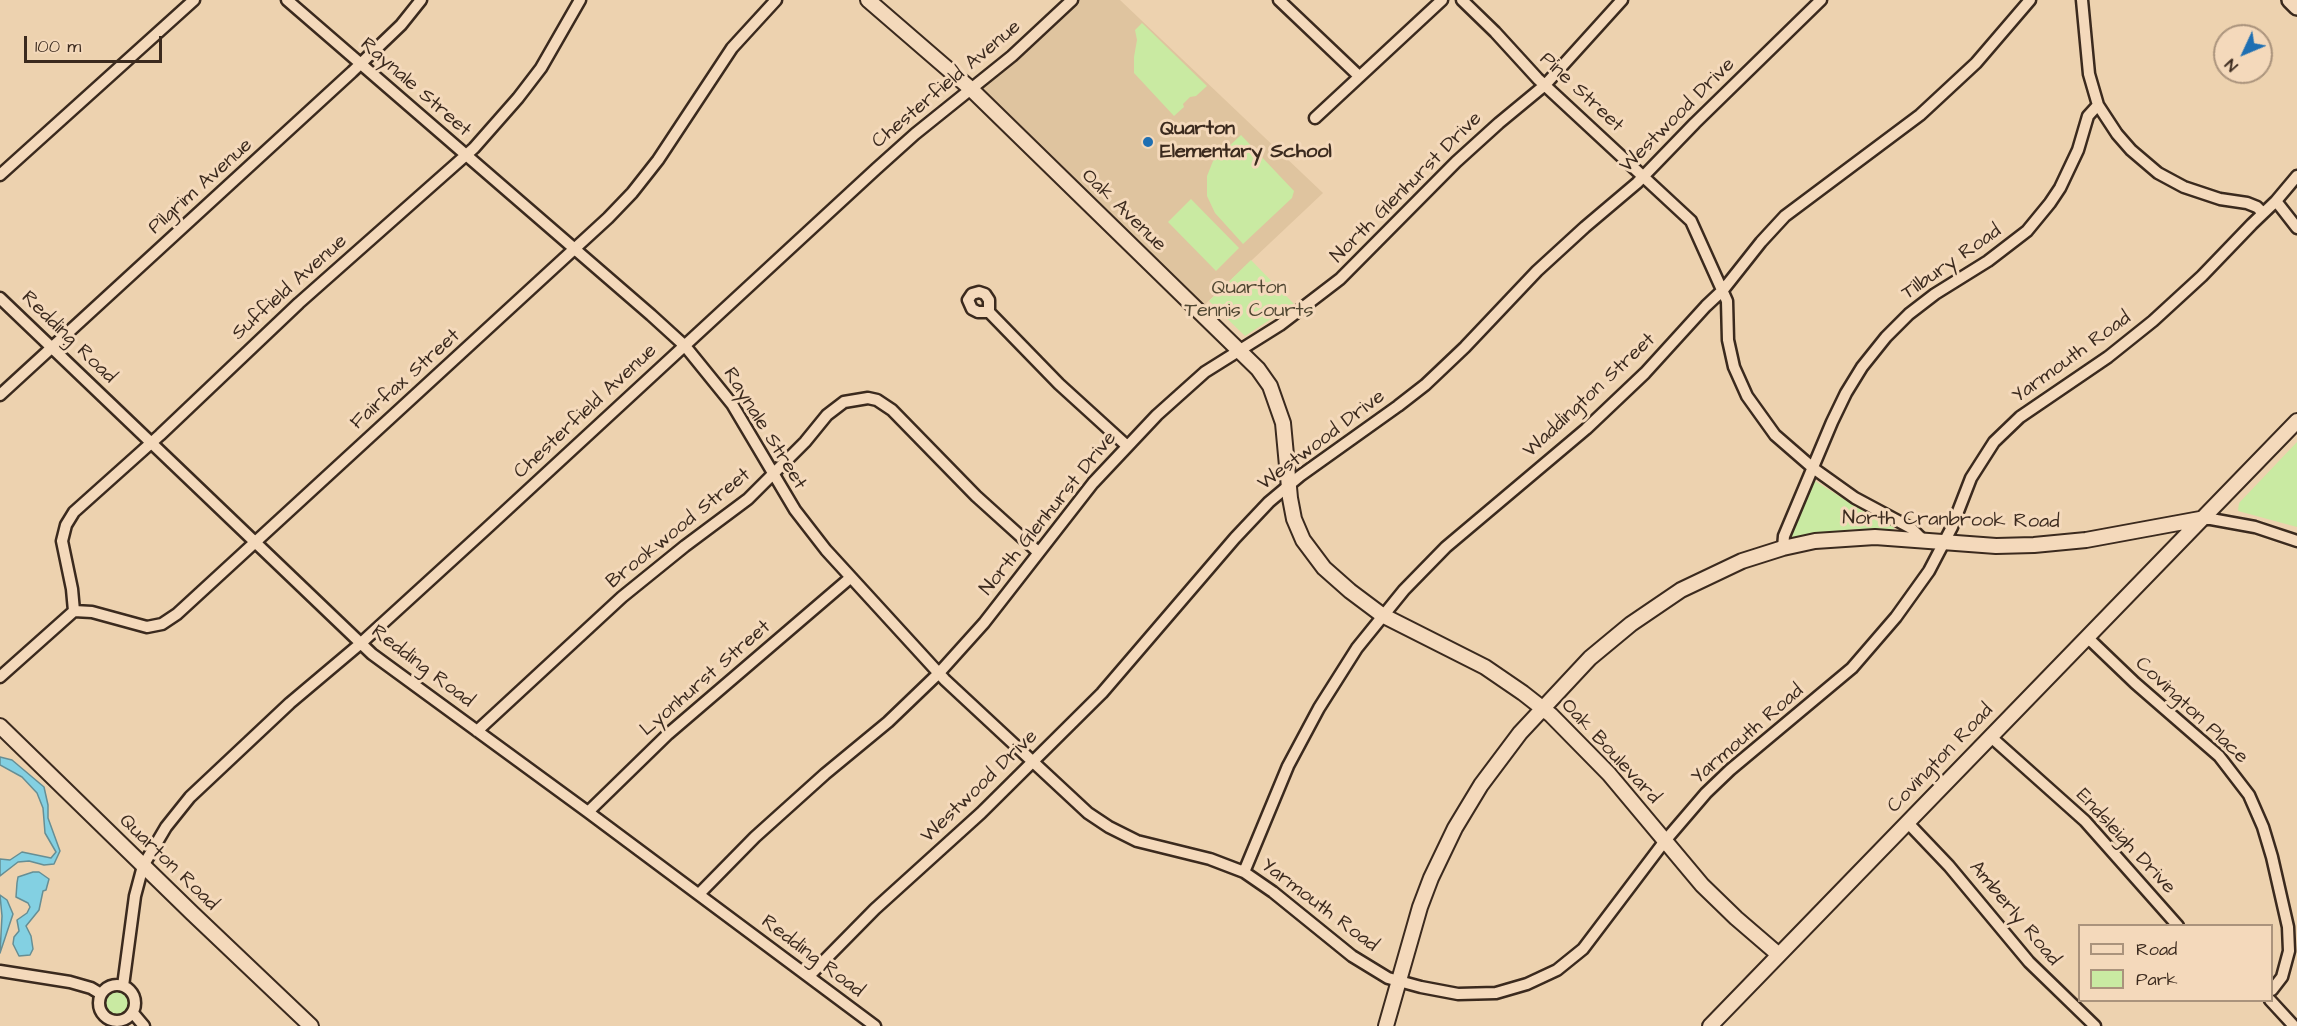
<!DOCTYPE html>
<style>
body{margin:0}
#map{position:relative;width:2297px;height:1026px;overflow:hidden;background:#edd2af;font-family:"Architects Daughter",sans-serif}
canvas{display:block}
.legend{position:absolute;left:2078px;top:924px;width:195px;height:78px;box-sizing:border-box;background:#f4d9bb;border:2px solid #aa937c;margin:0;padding:8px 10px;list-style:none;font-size:18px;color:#3b2a1e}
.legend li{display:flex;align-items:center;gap:12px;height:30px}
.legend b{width:30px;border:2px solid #aa937c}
.north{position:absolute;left:2213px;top:24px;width:60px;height:60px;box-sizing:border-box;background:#f4d9bb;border:2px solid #aa937c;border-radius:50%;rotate:226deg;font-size:16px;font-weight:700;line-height:24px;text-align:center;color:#3b2a1e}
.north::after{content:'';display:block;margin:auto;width:21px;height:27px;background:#1f6fb2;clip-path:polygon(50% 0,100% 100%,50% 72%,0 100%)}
.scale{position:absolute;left:24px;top:36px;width:138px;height:27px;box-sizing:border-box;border:3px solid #3b2a1e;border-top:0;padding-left:8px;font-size:18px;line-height:21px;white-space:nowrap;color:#3b2a1e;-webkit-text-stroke:4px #f4d9bb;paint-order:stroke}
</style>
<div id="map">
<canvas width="2297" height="1026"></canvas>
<ul class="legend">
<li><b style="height:8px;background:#f4d9bb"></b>Road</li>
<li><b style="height:16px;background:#c9eaa2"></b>Park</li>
</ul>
<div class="north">N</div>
<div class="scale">100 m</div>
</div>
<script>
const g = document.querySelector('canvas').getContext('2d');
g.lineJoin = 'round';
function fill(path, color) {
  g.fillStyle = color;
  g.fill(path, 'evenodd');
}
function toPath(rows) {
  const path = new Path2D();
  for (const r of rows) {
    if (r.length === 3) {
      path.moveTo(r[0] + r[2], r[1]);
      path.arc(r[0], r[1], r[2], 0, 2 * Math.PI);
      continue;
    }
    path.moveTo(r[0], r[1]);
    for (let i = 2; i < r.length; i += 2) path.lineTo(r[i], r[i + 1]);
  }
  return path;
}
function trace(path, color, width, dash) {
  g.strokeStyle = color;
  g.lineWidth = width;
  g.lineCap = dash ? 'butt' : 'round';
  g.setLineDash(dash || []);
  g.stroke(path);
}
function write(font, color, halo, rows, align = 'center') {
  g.font = font + ' "Architects Daughter",sans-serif';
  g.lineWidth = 6;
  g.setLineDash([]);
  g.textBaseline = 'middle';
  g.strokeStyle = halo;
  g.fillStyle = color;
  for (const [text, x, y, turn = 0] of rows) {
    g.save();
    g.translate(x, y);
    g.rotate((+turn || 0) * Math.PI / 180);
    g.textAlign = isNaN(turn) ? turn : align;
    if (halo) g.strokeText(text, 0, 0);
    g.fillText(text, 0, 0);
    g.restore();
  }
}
fill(toPath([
 [1073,0,1120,0,1323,193,1199,310,973,91]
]), '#dfc49f');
fill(toPath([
 [1142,23,1207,86,1196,96,1190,97,1183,104,1184,107,1174,116,1134,73,1134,57,1137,40,1135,30],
 [1241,135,1294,191,1292,198,1243,244,1215,213,1207,196,1207,176,1213,161],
 [1191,199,1239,248,1216,271,1168,222],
 [1251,260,1294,304,1245,336,1209,301],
 [2297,442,2297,527,2238,511,2239,503],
 [1815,481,1866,513,1895,526,1893,530,1854,529,1794,539,1791,537,1791,530,1812,483],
 [117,1003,12]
]), '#c9eaa2');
const water = toPath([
 [0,757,12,760,44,787,48,805,48,818,60,851,54,864,44,865,29,861,18,862,0,876,0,859,10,860,22,852,51,858,56,852,45,833,43,808,37,793,22,777,0,765,0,757],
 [33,872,39,872,49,879,46,890,43,891,39,910,26,926,31,936,33,949,30,955,19,956,13,944,14,937,19,931,17,920,27,913,30,907,28,903,16,897,17,883,18,877,33,872],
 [0,895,7,900,13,914,0,953,2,916,0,895]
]);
fill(water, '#83d0e2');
trace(water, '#668e94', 1.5);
const minor = toPath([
 [287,0,651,315,685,346,732,404,795,510,826,550,945,680,1088,813,1109,827,1137,841,1210,859,1244,872,1273,892,1352,956,1388,978,1421,987,1458,994,1496,993,1527,984,1557,970,1583,949,1664,842,1706,793,1730,770,1852,668,1896,617,1929,571,1952,527,1971,478,1994,442,2020,417,2108,357,2153,321,2202,276,2252,224,2276,201],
 [1279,0,1359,76],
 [1462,0,1495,32,1538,79,1691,221,1727,301,1728,340,1734,367,1747,396,1775,435,1813,468,1855,498,1911,528,1922,539],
 [2098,105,2117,134,2131,150,2158,173,2184,187,2220,199,2247,203,2257,207,2263,213],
 [1315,118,1442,0],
 [0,175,194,0],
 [2297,176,2276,201,2297,228],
 [0,298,372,654,588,812,875,1026],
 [989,312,978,312,972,309,968,300,972,294,979,292,985,294,989,300,989,312,1059,384,1126,445],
 [0,395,352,72,401,25,421,0],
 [2200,519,2211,519,2255,527,2297,541],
 [1783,548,1784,536,1832,422,1846,393,1862,367,1886,337,1909,314,1935,294,1988,261,2027,231,2050,203,2060,188,2078,150,2088,116,2098,105,2089,74,2082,0],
 [74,611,72,589,62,541,66,525,74,512,160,435,299,303,474,148,518,98,541,68,580,0],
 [2087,637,2135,683,2219,756,2249,795,2263,827,2272,857,2288,927,2289,951,2282,977,2272,990],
 [0,677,74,611,92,612,147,627,162,624,177,614,608,218,632,193,658,160,732,48,776,0],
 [477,731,622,597,685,546,748,499,805,442,827,415,844,402,868,398,877,400,892,410,976,496,1038,552],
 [1991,737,2085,821,2178,926],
 [588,812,668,734,850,578],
 [1908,823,1949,866,2029,962,2095,1026],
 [1244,872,1288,766,1319,708,1357,648,1404,590,1446,547,1586,429,1645,373,1706,306,1723,290,1761,242,1785,216,1920,115,1976,63,2030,0],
 [699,894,755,837,825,774,888,722,939,673,984,623,1093,483,1157,415,1205,372,1280,325,1340,279,1456,162,1499,123,1545,85,1622,0],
 [0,971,70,982,91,988,101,994],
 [809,976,875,909,981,813,1102,693,1235,538,1269,502,1300,476,1398,406,1425,385,1465,347,1537,271,1585,227,1637,183,1695,123,1821,0],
 [117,1003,18],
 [123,986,135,896,143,866,166,827,190,797,290,703,360,644,486,529,876,169,915,134,1012,56,1072,0],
 [2270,1000,2294,1026],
 [133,1013,144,1026]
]);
const tertiary = toPath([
 [868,0,971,89,1258,369,1270,386,1283,423,1290,498,1294,519,1303,540,1324,568,1350,591,1382,615,1485,667,1523,693,1551,715,1609,774,1702,885,1736,918,1779,955],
 [0,726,192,913,311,1026],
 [1386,1026,1420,907,1431,878,1455,828,1481,785,1520,733,1590,658,1631,624,1681,590,1742,561,1783,548,1815,541,1875,537,1996,546,2034,545,2086,540,2200,519],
 [1710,1026,2297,421]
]);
const secondary = toPath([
 [2290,0,2297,7]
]);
trace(minor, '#3b2a1e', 15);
trace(tertiary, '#3b2a1e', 18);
trace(secondary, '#3b2a1e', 20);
trace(minor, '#f4d9bb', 10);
trace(tertiary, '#f4d9bb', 14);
trace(secondary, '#f4d9bb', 15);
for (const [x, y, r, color] of [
 [1148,142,6,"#1f6fb2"]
]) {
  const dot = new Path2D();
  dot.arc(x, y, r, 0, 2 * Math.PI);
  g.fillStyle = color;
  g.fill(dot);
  trace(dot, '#f4d9bb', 2);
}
write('20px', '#3b2a1e', '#f4d9bb', [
 ["Chesterfield Avenue",947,85,-40],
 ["Raynale Street",415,88,41],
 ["Pine Street",1581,93,43],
 ["Westwood Drive",1678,116,-45],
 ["Pilgrim Avenue",201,187,-42],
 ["North Glenhurst Drive",1407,188,-45],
 ["Oak Avenue",1123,211,44],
 ["Tilbury Road",1952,263,-35],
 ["Suffield Avenue",290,288,-42],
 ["Redding Road",68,338,44],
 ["Yarmouth Road",2072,358,-36],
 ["Fairfax Street",406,380,-42],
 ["Waddington Street",1590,396,-43],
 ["Chesterfield Avenue",586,412,-43],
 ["Raynale Street",764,429,58],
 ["Westwood Drive",1322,441,-37],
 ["North Glenhurst Drive",1049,514,-51],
 ["North Cranbrook Road",1951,521,1],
 ["Brookwood Street",679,529,-39],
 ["Redding Road",422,667,37],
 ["Lyonhurst Street",706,679,-41],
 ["Covington Place",2191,711,43],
 ["Yarmouth Road",1748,735,-41],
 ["Oak Boulevard",1610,752,47],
 ["Covington Road",1941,759,-46],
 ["Westwood Drive",980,787,-44],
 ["Endsleigh Drive",2125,842,47],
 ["Quarton Road",168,863,44],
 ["Yarmouth Road",1319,906,37],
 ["Amberly Road",2014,914,50],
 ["Redding Road",812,957,37]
]);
write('bold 20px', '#3b2a1e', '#f4d9bb', [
 ["Quarton",1160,130],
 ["Elementary School",1160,153]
], 'left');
write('20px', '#504732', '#f4d9bb', [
 ["Quarton",1249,289],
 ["Tennis Courts",1249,312]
]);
</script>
